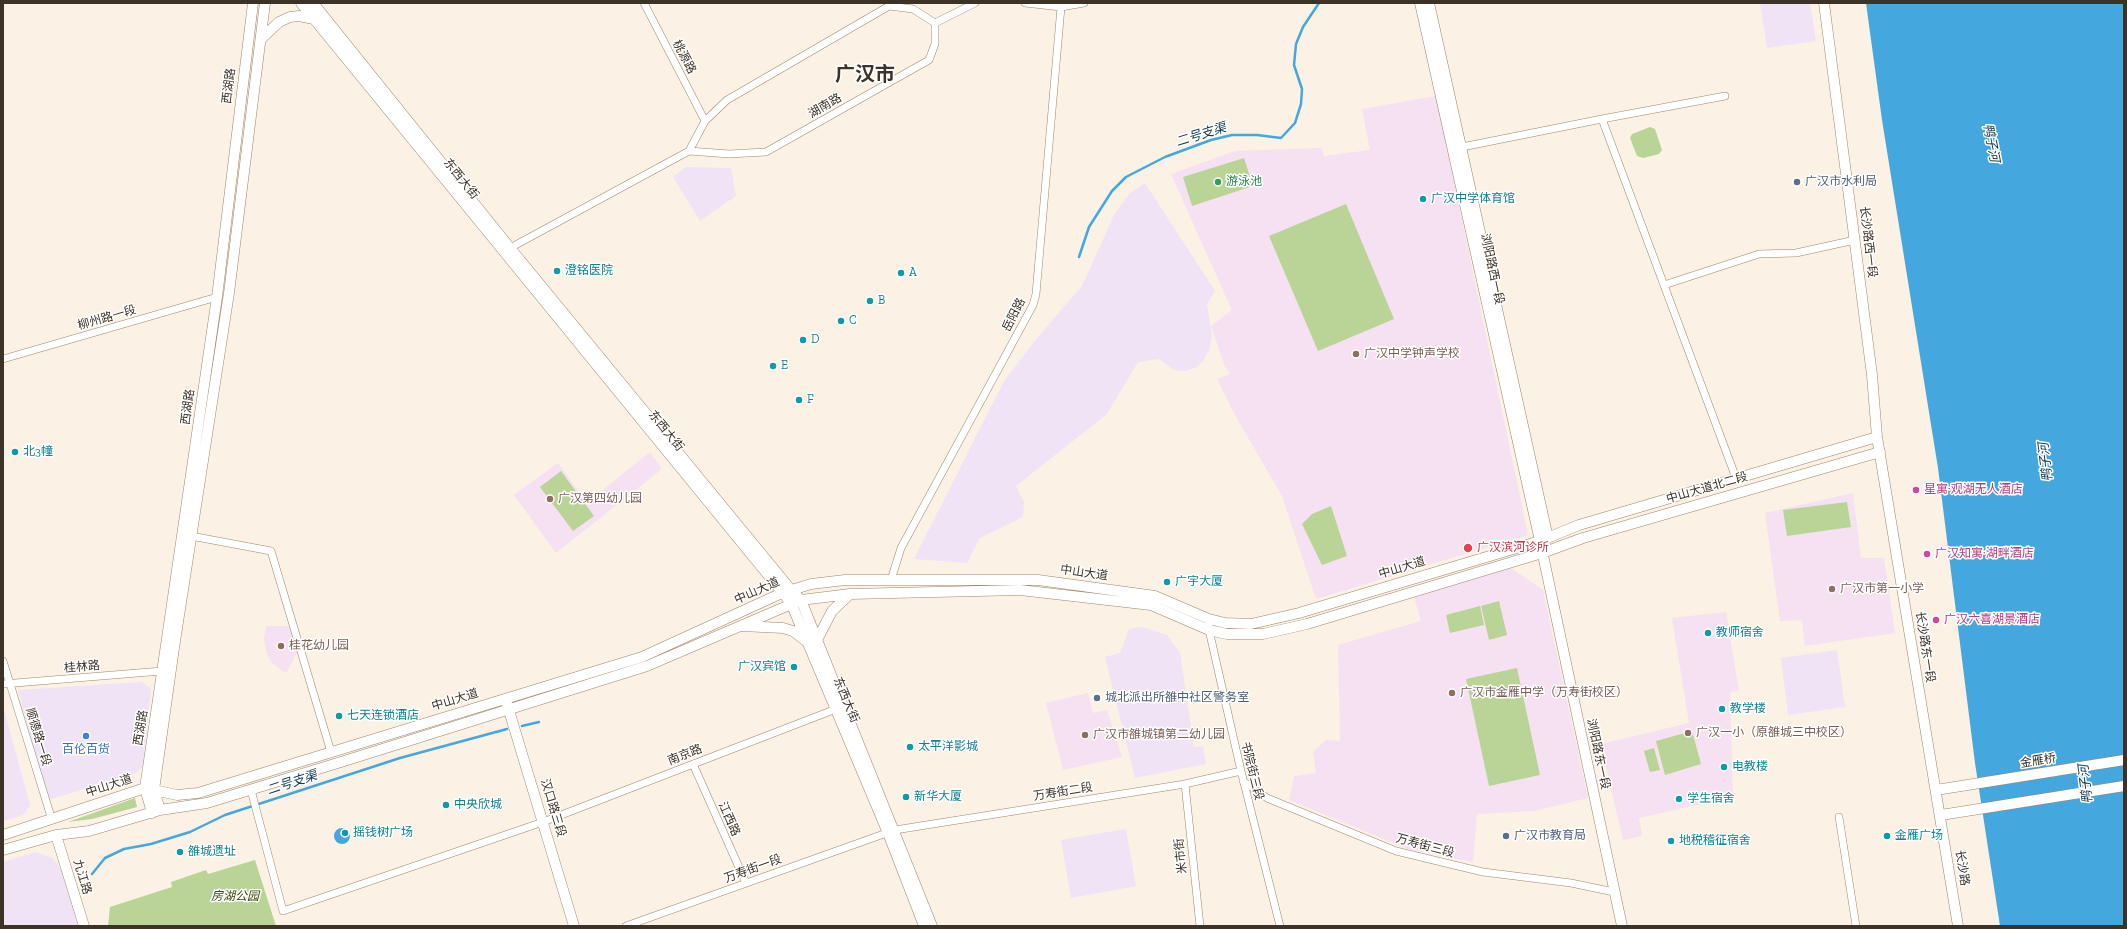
<!DOCTYPE html>
<meta charset="utf-8">
<style>
body{margin:0}
#map{position:relative;width:2127px;height:929px;overflow:hidden;background:#fbf1e5;font-family:"Zilla Slab",serif}
canvas{display:block}
.frame{position:absolute;inset:0;border:4px solid #3c3227;pointer-events:none}
</style>
<div id="map">
<canvas width="2127" height="929"></canvas>
<div class="frame"></div>
</div>
<script>
const g = document.querySelector('canvas').getContext('2d');
g.lineJoin = 'round';
function fill(path, color) {
  g.fillStyle = color;
  g.fill(path, 'evenodd');
}
function toPath(rows) {
  const path = new Path2D();
  for (const r of rows) {
    if (r.length === 3) {
      path.moveTo(r[0] + r[2], r[1]);
      path.arc(r[0], r[1], r[2], 0, 2 * Math.PI);
      continue;
    }
    path.moveTo(r[0], r[1]);
    for (let i = 2; i < r.length; i += 2) path.lineTo(r[i], r[i + 1]);
  }
  return path;
}
function trace(path, color, width, dash) {
  g.strokeStyle = color;
  g.lineWidth = width;
  g.lineCap = dash ? 'butt' : 'round';
  g.setLineDash(dash || []);
  g.stroke(path);
}
function write(font, color, halo, rows, align = 'center') {
  g.font = font + ' "Zilla Slab","Noto Sans SC",serif';
  g.lineWidth = 3;
  g.setLineDash([]);
  g.textBaseline = 'middle';
  g.strokeStyle = halo;
  g.fillStyle = color;
  for (const [text, x, y, turn = 0] of rows) {
    g.save();
    g.translate(x, y);
    g.rotate((+turn || 0) * Math.PI / 180);
    g.textAlign = isNaN(turn) ? turn : align;
    if (halo) g.strokeText(text, 0, 0);
    g.fillText(text, 0, 0);
    g.restore();
  }
}
fill(toPath([
 [1760,3,1810,3,1816,41,1767,48],
 [686,167,731,168,736,196,700,221,673,177],
 [1145,183,1215,291,1207,304,1212,336,1209,351,1203,361,1197,367,1185,371,1174,370,1159,359,1138,362,1107,414,1016,486,1024,502,1023,517,980,538,967,563,914,559,1004,381,1037,338,1082,286,1115,213,1130,193],
 [1142,627,1167,635,1180,653,1194,747,1203,746,1206,764,1135,778,1105,657,1120,653,1129,629],
 [1837,650,1845,707,1788,715,1781,658],
 [142,682,151,689,143,766,136,773,48,800,18,690],
 [3,706,30,805,23,815,3,821],
 [1126,829,1136,886,1071,898,1061,840],
 [35,852,53,858,62,871,78,926,3,926,3,862]
]), '#f1e3f6');
fill(toPath([
 [1436,96,1528,535,1316,599,1282,496,1236,417,1217,379,1230,374,1224,364,1211,326,1232,310,1171,174,1235,151,1322,148,1324,156,1370,150,1362,109],
 [650,452,662,469,556,553,514,495,558,463,587,503],
 [1853,493,1861,558,1884,558,1895,633,1805,646,1802,620,1780,621,1765,513],
 [1511,568,1543,590,1588,798,1534,811,1477,814,1473,862,1408,849,1289,800,1294,776,1316,773,1313,752,1326,740,1340,741,1338,645,1421,621,1414,597],
 [1726,612,1739,691,1730,692,1733,797,1639,818,1642,836,1623,840,1601,744,1689,723,1672,618],
 [266,626,291,626,298,651,286,673,272,663,267,654,264,640],
 [1088,693,1093,713,1107,710,1122,757,1063,770,1046,703]
]), '#f5e1f1');
fill(toPath([
 [1650,127,1655,129,1662,150,1659,154,1643,158,1637,156,1630,138,1632,134],
 [1244,158,1253,186,1192,206,1183,177],
 [1346,204,1394,319,1318,351,1269,236],
 [561,471,594,516,573,531,540,487],
 [1847,502,1851,527,1787,536,1783,510],
 [1331,506,1347,556,1322,565,1302,524,1312,514],
 [1499,601,1507,635,1489,640,1481,606],
 [1480,606,1484,625,1450,633,1446,615],
 [1517,668,1540,775,1489,786,1466,679],
 [1692,731,1701,764,1665,775,1656,741],
 [1654,748,1660,770,1650,772,1644,751],
 [135,798,137,807,92,819,68,822],
 [255,860,276,926,108,926,110,907,172,887,171,882,206,870,208,874]
]), '#bad497');
fill(toPath([
 [1866,3,2124,3,2124,926,2000,926,1975,763,1938,468,1882,120],
 [342,836,8]
]), '#44a7de');
trace(toPath([
 [1079,257,1089,227,1112,191,1126,177,1165,157,1211,140,1232,135,1257,135,1281,138,1295,123,1301,104,1302,89,1294,65,1296,44,1303,27,1319,3],
 [522,726,539,722],
 [92,874,105,858,124,849,151,844,190,832,225,815,400,758,507,729]
]), '#44a7de', 2.5);
const street = toPath([
 [644,3,705,121],
 [1025,3,1061,7,1084,3],
 [1602,119,1725,96],
 [1457,148,1602,119,1736,478],
 [689,151,705,121,727,100,889,6,913,9,935,23],
 [510,248,689,151,729,154,766,152,929,60,935,44,935,23,975,3],
 [1664,285,1759,254,1796,253,1855,240],
 [3,359,217,297],
 [191,536,271,551,331,752],
 [891,580,901,548,1033,305,1036,294,1061,7],
 [1209,619,1209,630,1241,771,1280,926],
 [3,661,52,820],
 [3,684,162,671],
 [693,764,746,883],
 [1243,781,1267,798,1396,851,1483,872,1571,883,1614,892],
 [1185,784,1200,926],
 [251,790,283,911,543,822,836,709],
 [1839,817,1856,926],
 [626,926,895,830,1185,784,1241,771]
]);
const secondary = toPath([
 [301,3,791,603,888,833,924,926],
 [313,3,510,248,791,590,801,600,932,926],
 [1420,3,1540,541,1622,926],
 [1429,3,1548,538],
 [1824,3,1872,375,1877,437,1958,926],
 [261,39,279,22,290,17,299,16,314,19],
 [742,626,783,628,793,631,806,641],
 [817,640,832,611,850,594],
 [507,704,574,926],
 [1936,790,2124,760],
 [160,810,154,790,174,648,229,293,265,3],
 [152,813,145,788,217,297,253,3],
 [1941,815,2124,786],
 [3,835,145,788,177,795,198,793,642,657,782,593,811,584,845,580,1038,580,1155,596,1209,619,1225,623,1251,624,1299,613,1540,541,1579,525,1877,437],
 [56,835,84,926],
 [3,850,56,835,89,831,160,810,207,803,341,762,647,666,801,600,850,594,1020,590,1151,605,1209,630,1227,634,1263,634,1307,624,1542,553,1583,538,1880,452]
]);
trace(street, '#9e866b', 8);
trace(secondary, '#9e866b', 11);
trace(street, '#fff', 7);
trace(secondary, '#fff', 10);
for (const [x, y, r, color] of [
 [1218,182,4,"#2e9e5b"],
 [1797,182,4,"#5c6f8a"],
 [1423,199,4,"#0f9aa8"],
 [557,271,4,"#0f9aa8"],
 [901,273,4,"#0f9aa8"],
 [870,301,4,"#0f9aa8"],
 [841,321,4,"#0f9aa8"],
 [803,340,4,"#0f9aa8"],
 [1356,354,4,"#8d6e63"],
 [773,366,4,"#0f9aa8"],
 [799,400,4,"#0f9aa8"],
 [15,452,4,"#0f9aa8"],
 [1916,490,4,"#d1479c"],
 [550,499,4,"#8d6e63"],
 [1468,548,5,"#e0444e"],
 [1927,554,4,"#d1479c"],
 [1167,582,4,"#0f9aa8"],
 [1832,589,4,"#8d6e63"],
 [1936,620,4,"#d1479c"],
 [1708,633,4,"#0f9aa8"],
 [281,646,4,"#8d6e63"],
 [794,667,4,"#0f9aa8"],
 [1452,693,4,"#8d6e63"],
 [1097,698,4,"#5c6f8a"],
 [1722,709,4,"#0f9aa8"],
 [339,716,4,"#0f9aa8"],
 [1688,733,4,"#8d6e63"],
 [1085,735,4,"#8d6e63"],
 [86,736,4,"#3f7fe0"],
 [910,747,4,"#0f9aa8"],
 [1724,767,4,"#0f9aa8"],
 [906,797,4,"#0f9aa8"],
 [1679,799,4,"#0f9aa8"],
 [446,805,4,"#0f9aa8"],
 [345,833,4,"#0f9aa8"],
 [1506,836,4,"#5c6f8a"],
 [1887,836,4,"#0f9aa8"],
 [1671,841,4,"#0f9aa8"],
 [180,852,4,"#0f9aa8"]
]) {
  const dot = new Path2D();
  dot.arc(x, y, r, 0, 2 * Math.PI);
  g.fillStyle = color;
  g.fill(dot);
  trace(dot, '#fff', 1.5);
}
write('12px', '#3c3227', '#fff', [
 ["桃源路",684,57,62],
 ["西湖路",229,86,-83],
 ["湖南路",825,106,-30],
 ["东西大街",461,179,51],
 ["长沙路西一段",1868,242,83],
 ["浏阳路西一段",1492,269,78],
 ["岳阳路",1014,315,-63],
 ["柳州路一段",107,318,-16],
 ["西湖路",188,407,-82],
 ["东西大街",666,431,51],
 ["中山大道北二段",1707,488,-16],
 ["中山大道",1402,568,-17],
 ["中山大道",1084,573,8],
 ["中山大道",757,591,-24],
 ["长沙路东一段",1925,647,81],
 ["桂林路",82,667,-5],
 ["中山大道",455,700,-17],
 ["东西大街",846,700,67],
 ["西湖路",141,728,-81],
 ["顺德路一段",38,737,73],
 ["浏阳路东一段",1598,754,78],
 ["南京路",685,755,-21],
 ["金雁桥",2038,761,-9],
 ["书院街三段",1252,771,76],
 ["中山大道",109,786,-18],
 ["万寿街二段",1063,792,-9],
 ["汉口路三段",553,808,73],
 ["江西路",729,819,66],
 ["万寿街三段",1425,846,15],
 ["米市街",1181,856,-96],
 ["长沙路",1962,868,81],
 ["万寿街一段",753,869,-20],
 ["九江路",82,877,73]
]);
write('12px', '#27864d', '#fff', [
 ["游泳池",1226,182]
], 'left');
write('12px', '#4e5e75', '#fff', [
 ["广汉市水利局",1805,182],
 ["城北派出所雒中社区警务室",1105,698],
 ["广汉市教育局",1514,836]
], 'left');
write('12px', '#0d838f', '#fff', [
 ["广汉中学体育馆",1431,199],
 ["澄铭医院",565,271],
 ["A",909,273],
 ["B",878,301],
 ["C",849,321],
 ["D",811,340],
 ["E",781,366],
 ["F",807,400],
 ["北3幢",23,452],
 ["广宇大厦",1175,582],
 ["教师宿舍",1716,633],
 ["广汉宾馆",786,667,"right"],
 ["教学楼",1730,709],
 ["七天连锁酒店",347,716],
 ["太平洋影城",918,747],
 ["电教楼",1732,767],
 ["新华大厦",914,797],
 ["学生宿舍",1687,799],
 ["中央欣城",454,805],
 ["摇钱树广场",353,833],
 ["金雁广场",1895,836],
 ["地税稽征宿舍",1679,841],
 ["雒城遗址",188,852]
], 'left');
write('12px', '#785e54', '#fff', [
 ["广汉中学钟声学校",1364,354],
 ["广汉第四幼儿园",558,499],
 ["广汉市第一小学",1840,589],
 ["桂花幼儿园",289,646],
 ["广汉市金雁中学（万寿街校区）",1460,693],
 ["广汉一小（原雒城三中校区）",1696,733],
 ["广汉市雒城镇第二幼儿园",1093,735]
], 'left');
write('12px', '#b23c85', '#fff', [
 ["星寓·观湖无人酒店",1924,490],
 ["广汉知寓·湖畔酒店",1935,554],
 ["广汉六喜湖景酒店",1944,620]
], 'left');
write('12px', '#be3a42', '#fff', [
 ["广汉滨河诊所",1477,548]
], 'left');
write('12px', '#366cbe', '#fff', [
 ["百伦百货",86,750]
]);
write('italic 12px', '#314603', '#fff', [
 ["房湖公园",235,897]
]);
write('italic 13px', '#103b51', '#fff', [
 ["二号支渠",1201,135,-17],
 ["鸭子河",1991,143,79],
 ["鸭子河",2046,462,-97],
 ["二号支渠",292,783,-18],
 ["鸭子河",2086,784,-97]
]);
write('bold 20px', '#3c3227', '#fff', [
 ["广汉市",865,75]
]);
</script>
